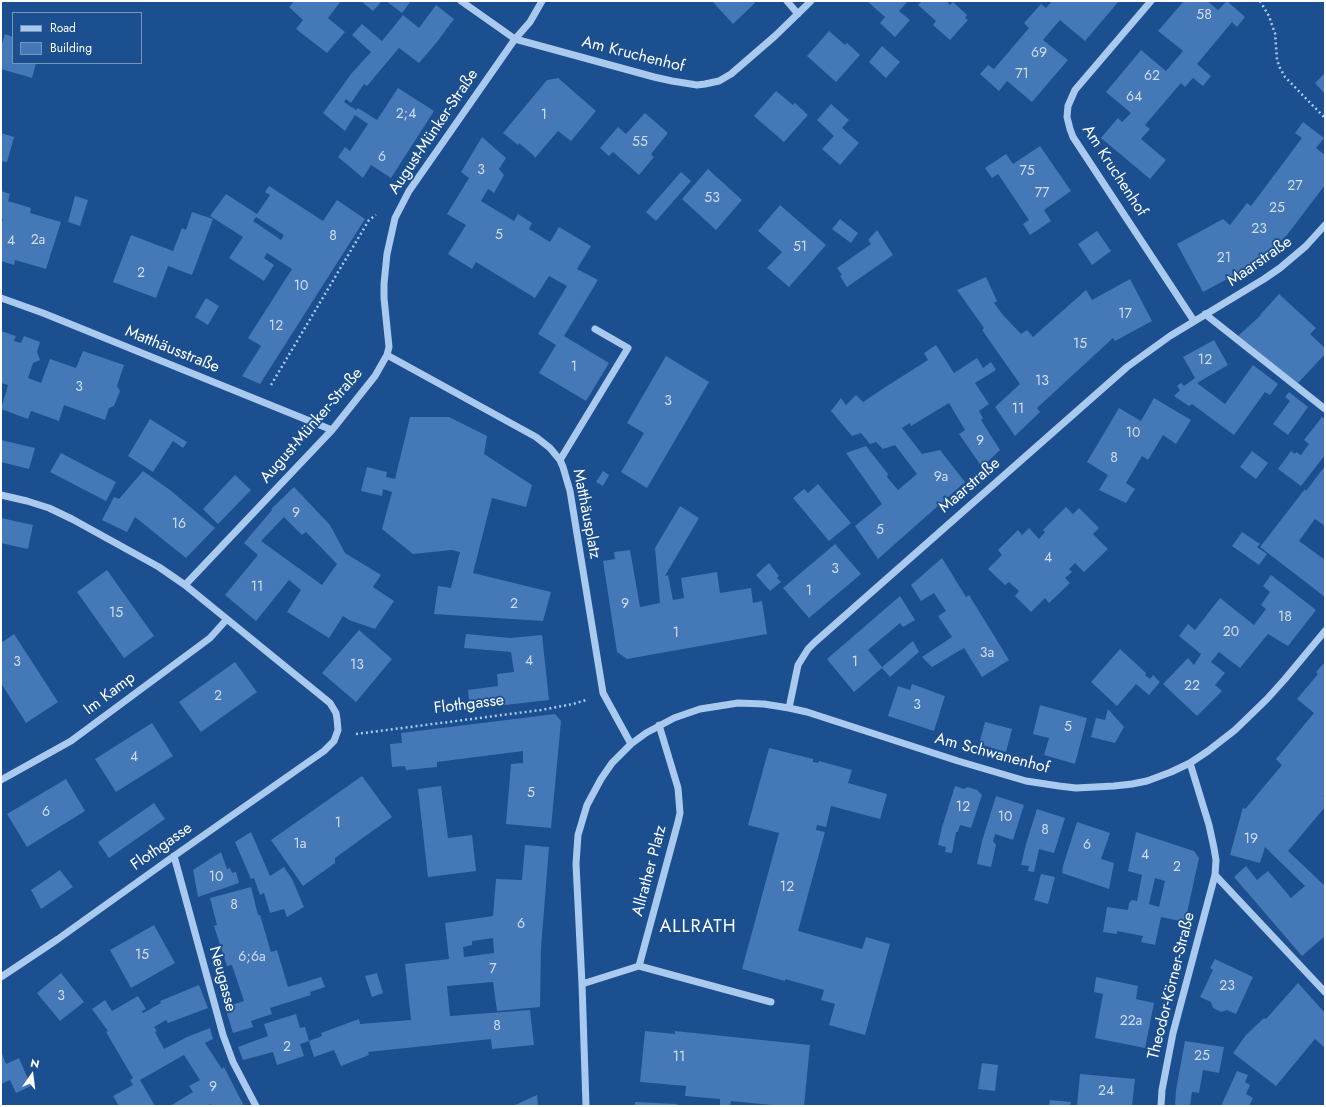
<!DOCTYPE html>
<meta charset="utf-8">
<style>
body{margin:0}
#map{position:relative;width:1326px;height:1107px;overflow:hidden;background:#1b4f8f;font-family:Jost,sans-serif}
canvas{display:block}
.frame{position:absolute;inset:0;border:2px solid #fff;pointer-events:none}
.legend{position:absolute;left:12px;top:12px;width:130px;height:52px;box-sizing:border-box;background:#1b4f8f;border:1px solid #7695bc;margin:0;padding:5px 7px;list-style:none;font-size:12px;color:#fff}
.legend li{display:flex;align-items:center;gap:8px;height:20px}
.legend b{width:20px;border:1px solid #7695bc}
.north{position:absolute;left:12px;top:1055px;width:40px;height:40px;-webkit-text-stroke:3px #1b4f8f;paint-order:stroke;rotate:14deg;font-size:11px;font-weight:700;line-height:16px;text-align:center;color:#fff}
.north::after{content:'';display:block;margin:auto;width:14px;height:18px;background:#fff;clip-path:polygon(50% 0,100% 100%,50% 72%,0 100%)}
</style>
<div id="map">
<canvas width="1326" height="1107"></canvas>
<div class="frame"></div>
<ul class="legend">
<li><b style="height:5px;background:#a9c9ee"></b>Road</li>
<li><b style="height:11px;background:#4478b7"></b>Building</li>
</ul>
<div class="north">N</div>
</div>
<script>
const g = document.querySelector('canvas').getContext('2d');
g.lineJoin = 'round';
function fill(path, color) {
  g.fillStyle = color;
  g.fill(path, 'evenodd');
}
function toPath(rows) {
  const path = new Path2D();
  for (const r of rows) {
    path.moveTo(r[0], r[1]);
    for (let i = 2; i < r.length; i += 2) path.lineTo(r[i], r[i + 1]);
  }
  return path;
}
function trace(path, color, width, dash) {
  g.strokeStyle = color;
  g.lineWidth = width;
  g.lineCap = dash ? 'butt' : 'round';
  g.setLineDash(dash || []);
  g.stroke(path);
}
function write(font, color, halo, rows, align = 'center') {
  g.font = font + ' Jost,sans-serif';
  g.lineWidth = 3.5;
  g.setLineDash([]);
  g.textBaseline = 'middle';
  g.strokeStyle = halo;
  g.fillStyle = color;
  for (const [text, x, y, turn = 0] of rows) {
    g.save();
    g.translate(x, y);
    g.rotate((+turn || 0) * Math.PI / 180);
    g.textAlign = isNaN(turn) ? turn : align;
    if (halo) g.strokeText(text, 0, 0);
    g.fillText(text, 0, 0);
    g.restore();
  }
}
fill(toPath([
 [294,1,341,1,328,18,345,32,327,53,296,29,303,20,289,7],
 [361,1,382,1,373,11],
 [386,1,411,1,402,13],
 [712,1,754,1,755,3,733,24],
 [867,1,908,1,899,11,910,20,895,37,880,23,885,17],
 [922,1,946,1,950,5,953,2,967,15,965,18,968,20,950,40,933,25,936,21,918,5],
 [1052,1,1119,1,1085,41,1060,20,1043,40,1068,60,1032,102,1007,81,999,91,980,74,988,65,994,69,1029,28,1024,23,1041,4,1046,8],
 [1184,1,1207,1,1218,10,1227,1,1245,17,1237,27,1232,22,1197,64,1211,76,1203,86,1193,78,1185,87,1181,83,1145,125,1150,129,1141,139,1166,160,1150,179,1101,138,1118,118,1122,122,1131,113,1106,92,1141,50,1166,71,1183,51,1158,31],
 [436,5,454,19,437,42,419,63,399,48,367,86,364,84,351,103,346,99,344,102,356,110,358,108,377,120,398,88,434,111,391,178,371,165,363,178,338,157,345,147,350,151,368,124,355,115,345,131,323,113,351,74,371,52,352,35,362,24,382,41,403,15,419,28],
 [829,31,845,45,847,43,860,55,836,82,807,56],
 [5,34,13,37,13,63,36,63,32,78,1,69,1,47],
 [882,46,900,62,886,78,869,62],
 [1325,73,1325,94,1315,83],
 [558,78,596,111,571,141,558,131,535,158,534,156,519,143,518,145,503,133,547,80],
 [776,91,793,105,795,103,808,115,784,142,754,116],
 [831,104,849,120,842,128,859,143,840,165,822,149,834,136,817,120],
 [645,113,668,133,651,154,654,157,639,175,613,152,609,156,600,148,618,127,626,134],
 [1303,122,1324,138,1316,148,1325,155,1325,185,1287,235,1257,263,1203,292,1177,244,1223,219,1230,225,1247,203,1251,206,1302,138,1295,133],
 [1,133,14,137,7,162,1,161],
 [482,137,506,158,499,169,504,175,494,193,488,189,481,201,514,221,518,214,532,223,529,229,550,242,559,227,591,246,577,269,598,280,564,336,609,363,586,401,539,373,556,345,538,334,567,286,549,276,535,298,476,262,472,269,448,254,466,225,447,214,469,178,461,172],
 [1040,146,1071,191,1044,210,1051,221,1030,235,1023,224,1029,220,998,174,992,178,985,168,1006,154,1013,164],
 [708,169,742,200,716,230,682,199],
 [681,172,691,181,656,221,646,212],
 [269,186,323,221,337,200,365,219,260,384,242,376,261,346,248,338,292,269,267,253,264,258,274,265,264,281,229,258,243,237,210,216,226,194,257,214,270,195,265,192],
 [256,217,284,235,281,240,253,221],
 [1,191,10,194,8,201,31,208,30,213,61,222,46,269,15,260,14,265,1,261,1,225,3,219,1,218],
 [75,196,88,200,80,226,68,222],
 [780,205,826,245,789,287,767,268,782,252,758,231],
 [192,212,213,219,192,275,168,266,156,298,113,282,131,235,173,251,182,228,186,230],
 [840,219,858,233,851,243,832,229],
 [877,230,893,255,847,287,840,276,842,275,837,268,871,244,868,240],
 [1097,231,1111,251,1092,265,1078,244],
 [986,277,997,301,994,303,1003,315,1021,334,1027,330,1033,337,1086,290,1092,300,1130,279,1152,321,1115,341,1113,338,1037,408,1040,412,1015,436,995,407,1020,384,982,330,984,328,957,290],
 [1279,294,1316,328,1310,334,1325,348,1325,354,1298,383,1238,336,1260,316,1260,315],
 [206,298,219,306,208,325,195,317],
 [1,331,16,336,14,341,21,343,24,336,40,342,37,352,40,360,33,363,28,378,41,383,50,359,76,368,83,351,124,365,117,386,120,391,114,406,109,408,105,420,64,405,59,421,31,411,28,419,1,409,8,385,1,383],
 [1214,340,1228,365,1197,383,1225,404,1253,365,1278,384,1270,395,1265,392,1234,435,1192,404,1189,406,1174,396,1180,390,1177,386,1181,383,1184,386,1195,378,1183,357],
 [936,345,954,373,977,358,983,368,991,362,996,370,975,383,989,404,979,411,983,418,981,420,1000,450,982,467,959,434,965,430,949,403,911,426,910,423,902,428,922,454,940,450,965,482,878,559,855,526,882,504,846,453,866,446,888,474,887,477,898,490,917,474,895,445,883,449,876,442,870,444,861,433,852,436,831,411,841,398,846,405,856,395,863,402,887,386,928,360,924,353],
 [666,356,709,382,647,488,621,472,644,433,627,423],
 [1289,392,1308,407,1288,435,1273,424,1290,401,1285,397],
 [1154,398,1191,420,1176,444,1163,435,1148,460,1142,456,1126,483,1135,489,1126,503,1099,490,1108,475,1087,462,1119,408,1141,421],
 [410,417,449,417,487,436,484,454,532,485,526,507,492,498,473,573,551,592,543,621,434,614,438,586,451,588,460,552,452,550,413,554,382,529,392,492,383,489,382,496,361,491,367,467,387,472,386,477,395,479],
 [1322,417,1325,419,1325,455,1301,486,1278,469,1291,451,1295,454,1296,452,1301,455,1309,444,1304,440],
 [150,419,187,442,183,448,173,441,153,472,128,456],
 [1,440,35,448,29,469,1,462],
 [1252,451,1268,463,1256,479,1240,467],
 [61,453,116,482,106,501,50,472],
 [1325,466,1325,526,1315,519,1299,541,1325,560,1325,597,1260,547,1305,489,1306,491],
 [143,471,170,490,215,528,186,558,135,517,127,532,102,520,114,497,119,499],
 [603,471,609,475,603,486,596,482],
 [235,475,251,490,218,524,203,509],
 [818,484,851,523,829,541,793,498,804,489,808,493],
 [294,487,330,525,345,553,381,575,373,587,394,601,375,629,349,620,343,616,329,638,287,612,301,590,289,580,256,621,225,595,258,555,244,543,272,510,271,509],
 [284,517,302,535,306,532,337,564,322,585,261,541],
 [680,506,699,518,665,576,668,575,673,600,684,598,681,578,717,572,720,593,751,588,753,603,762,601,767,634,627,659,617,652,603,561,615,559,614,552,630,550,640,607,660,603,655,548],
 [1066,507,1073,514,1079,508,1099,528,1093,534,1108,549,1084,572,1075,563,1069,569,1072,572,1065,578,1070,583,1049,603,1045,598,1031,612,1015,596,1019,591,1009,582,1005,585,988,569,1002,555,998,550,1018,530,1022,535,1029,528,1039,539,1045,532,1043,530],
 [1,518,33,525,28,549,1,543],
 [1242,532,1260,544,1257,547,1267,554,1259,565,1232,546],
 [835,544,861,574,809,618,783,588],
 [942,558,966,597,969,595,1009,660,982,677,964,648,932,667,922,657,952,637,938,616,946,611,934,593,921,601,911,585],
 [769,563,779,576,777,578,781,582,770,591,756,575],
 [107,570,154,636,124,658,77,592],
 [1271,575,1316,610,1288,646,1268,634,1240,668,1219,652,1211,662,1225,673,1215,685,1222,691,1197,716,1163,684,1188,658,1194,665,1201,654,1179,636,1188,624,1195,630,1220,598,1254,625,1266,609,1261,605,1270,592,1263,586],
 [900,596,915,620,903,627,900,623,868,650,882,667,913,641,919,652,890,677,882,668,854,692,827,659],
 [359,630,392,659,356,702,322,673],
 [14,634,58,702,26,723,1,683,1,643],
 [466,634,510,638,542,635,549,700,470,709,468,690,498,686,497,674,514,672,511,652,464,648],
 [1120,649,1146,673,1145,675,1150,679,1153,675,1160,682,1149,695,1136,684,1117,706,1091,682],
 [235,662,257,692,201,732,179,702],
 [1325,662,1325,794,1323,796,1325,797,1325,807,1288,851,1325,886,1325,936,1302,956,1234,877,1246,866,1257,880,1268,871,1291,898,1305,886,1265,847,1260,863,1230,855,1243,807,1244,809,1246,808,1282,765,1276,759,1314,713,1297,699,1318,674,1316,672],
 [912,684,945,696,934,731,888,716,898,686,910,690],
 [1040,705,1087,718,1075,764,1044,755,1049,738,1033,734],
 [1108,709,1124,727,1115,743,1091,737,1096,718,1105,720],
 [555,714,561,721,551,828,506,824,511,764,523,763,523,751,437,762,437,767,406,770,405,766,392,767,390,744,402,743,401,733],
 [985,722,1012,729,1006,752,979,744],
 [152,723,173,756,116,792,95,759],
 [769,748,813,759,813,762,818,763,819,761,852,770,848,783,887,794,880,819,831,806,826,827,817,825,816,830,825,832,798,931,862,949,866,937,890,944,865,1035,829,1025,835,1004,821,1000,824,990,785,979,785,981,742,969,779,833,748,825],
 [362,776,392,817,335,858,335,863,303,886,271,840],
 [66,779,85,811,27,847,7,814],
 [441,786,448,838,472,835,476,871,428,877,418,789],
 [955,786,964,789,968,787,977,790,982,795,971,828,960,825,958,832,956,832,952,853,945,852,946,847,938,845,942,827],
 [996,796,1024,805,1013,840,995,834,993,841,996,845,991,867,977,864,982,841],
 [154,803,165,819,109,858,98,842],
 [1037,809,1065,818,1054,853,1039,849,1034,872,1028,871,1029,866,1021,865,1026,844],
 [1077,822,1110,833,1101,859,1114,863,1109,889,1062,873,1063,866],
 [251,832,270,876,284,867,292,879,304,907,287,917,284,909,270,913,264,893,260,895,254,878,251,879,235,842],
 [1136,832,1194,851,1199,858,1185,922,1161,917,1155,945,1141,942,1143,936,1117,931,1117,934,1103,932,1107,907,1128,910,1129,903,1132,900,1137,901,1142,875,1128,871],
 [1155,878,1165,881,1159,907,1149,904],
 [525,845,549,847,541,948,540,1007,497,1011,493,982,447,986,450,1016,530,1010,534,1045,492,1049,491,1039,368,1052,369,1055,341,1066,334,1050,314,1057,309,1041,322,1036,321,1033,359,1019,360,1024,411,1020,405,964,449,959,445,923,493,916,496,879,522,880],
 [493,938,494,953,464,957,463,947,472,945,472,941],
 [221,852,227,869,230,868,232,873,236,872,239,883,198,897,193,870],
 [60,870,73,887,41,909,31,890],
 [1041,874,1055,877,1048,904,1034,900],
 [251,887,258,915,260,915,271,952,277,950,288,987,321,977,325,987,310,992,311,995,270,1008,272,1014,251,1021,253,1027,233,1033,225,1007,244,1001,232,965,227,966,214,926,217,925,210,898],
 [154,925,175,963,131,988,110,950],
 [1215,959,1253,977,1236,1014,1227,1010,1221,1012,1213,1008,1211,1002,1200,997,1213,970,1210,968],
 [61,973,84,1002,60,1021,37,993],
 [377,973,383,993,372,997,365,976],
 [1096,977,1138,986,1136,999,1154,1003,1145,1048,1095,1038,1103,994,1094,992],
 [1298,983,1325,1013,1325,1048,1315,1039,1276,1086,1233,1053,1246,1035,1264,1018,1266,1019],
 [199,985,208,1008,168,1023,166,1020,154,1027,157,1031,155,1032,164,1049,187,1037,210,1028,213,1039,205,1043,222,1069,224,1067,244,1106,212,1106,211,1104,207,1106,200,1106,199,1105,197,1106,170,1106,193,1092,189,1086,200,1080,184,1055,140,1080,155,1106,119,1106,113,1096,133,1085,130,1080,133,1078,106,1032,108,1031,92,1009,105,1000,112,1011,138,996,146,1009,142,1011,143,1013,161,1003,160,1001],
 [296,1014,300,1028,305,1027,309,1041,300,1044,304,1056,277,1065,273,1052,243,1060,238,1047,268,1036,264,1024],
 [645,1031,675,1034,675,1031,810,1045,804,1106,771,1106,771,1105,731,1101,730,1106,720,1106,720,1099,685,1096,686,1086,640,1082],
 [1185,1041,1224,1047,1219,1073,1203,1070,1199,1093,1192,1092,1190,1106,1178,1106,1175,1105,1176,1090],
 [1,1051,6,1064,19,1058,31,1086,16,1093,10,1080,1,1084],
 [982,1063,998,1065,995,1091,978,1089],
 [1237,1071,1248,1075,1245,1082,1250,1085,1246,1094,1253,1098,1249,1106,1221,1106],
 [1080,1074,1135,1079,1132,1106,1077,1106],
 [537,1095,538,1106,513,1106],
 [1050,1100,1071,1102,1070,1106,1049,1106],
 [635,1102,677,1104,677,1106,635,1106]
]), '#4478b7');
trace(toPath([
 [1260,1,1269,16,1272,25,1275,33,1277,60,1280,68,1285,77,1325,118],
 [271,385,369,220,376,215],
 [356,734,541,710,573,704,586,700]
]), '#a9c9ee', 2.5, [2, 3]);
trace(toPath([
 [461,1,515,39,654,77,672,81,697,85,705,84,719,81,731,74,775,36,811,1],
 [787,1,798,14],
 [1151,1,1075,90,1068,106,1067,117,1070,129,1073,137,1194,321],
 [1,298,43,313,332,430],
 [1205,314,1325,409],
 [387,355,536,437,550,448,560,460,563,467,570,491,603,693,631,744],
 [560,460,628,348,595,329],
 [1,495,27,501,49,508,72,519,159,567,185,585,332,430,375,376,387,355,389,347,384,298,384,284,387,254,395,218,409,191,515,39,530,22,542,1],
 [789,708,798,665,808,649,815,642,1127,367,1170,336,1264,279,1280,268,1306,246,1325,225],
 [1,780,71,741,210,638,227,619],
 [174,856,223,1035,233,1062,256,1106],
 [1215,875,1325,992],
 [639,966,771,1002],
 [1,977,58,939,174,856,324,751,334,741,338,730,337,719,336,713,330,703,185,585],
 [582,984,639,966,678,822,680,813,678,788,659,725],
 [586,1106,582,984,576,864,578,835,587,805,601,779,612,763,631,744,646,733,674,718,700,709,738,703,764,704,789,708,807,712,958,761,1026,781,1059,786,1076,788,1114,786,1132,784,1147,781,1171,772,1190,763,1208,751,1235,730,1267,699,1285,679,1325,631],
 [1161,1106,1162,1090,1173,1033,1215,875,1216,860,1214,848,1209,825,1190,763]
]), '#a9c9ee', 7);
write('14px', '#d0dded', null, [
 ["58",1204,16],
 ["69",1039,54],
 ["71",1022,75],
 ["62",1152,77],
 ["64",1134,98],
 ["2;4",406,115],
 ["1",544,116],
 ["55",640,143],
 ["6",382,158],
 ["3",481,171],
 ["75",1027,172],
 ["27",1295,187],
 ["77",1042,194],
 ["53",712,199],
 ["25",1277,209],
 ["23",1259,230],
 ["5",499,236],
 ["8",333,237],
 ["2a",38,241],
 ["4",11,242],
 ["51",800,248],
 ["21",1224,259],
 ["2",141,274],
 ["10",301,287],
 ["17",1125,315],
 ["12",276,327],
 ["15",1080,345],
 ["12",1205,361],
 ["1",574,368],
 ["13",1042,382],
 ["3",79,388],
 ["3",668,402],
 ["11",1018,410],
 ["10",1133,434],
 ["9",980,442],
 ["8",1114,459],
 ["9a",941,478],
 ["9",296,514],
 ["16",179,525],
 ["5",880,531],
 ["4",1048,559],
 ["3",835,570],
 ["11",257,588],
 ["1",809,592],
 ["2",514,605],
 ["9",625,605],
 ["15",116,614],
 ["18",1285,618],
 ["20",1231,633],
 ["1",676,634],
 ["3a",987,654],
 ["4",529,662],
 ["3",17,663],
 ["1",855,663],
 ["13",357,666],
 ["22",1192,687],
 ["2",218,697],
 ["3",917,706],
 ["5",1068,728],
 ["4",134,758],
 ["5",531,794],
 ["12",963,808],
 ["6",46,813],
 ["10",1005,818],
 ["1",338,824],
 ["8",1045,831],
 ["19",1251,840],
 ["1a",300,845],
 ["6",1087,846],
 ["4",1145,856],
 ["2",1177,868],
 ["10",216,878],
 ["12",787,888],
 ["8",234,906],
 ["6",521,925],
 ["15",142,956],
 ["6;6a",252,958],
 ["7",493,970],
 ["23",1227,987],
 ["3",61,997],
 ["22a",1131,1022],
 ["8",497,1027],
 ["2",287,1048],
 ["25",1202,1057],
 ["11",679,1058],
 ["9",213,1088],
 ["24",1106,1092]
]);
write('16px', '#fff', '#1b4f8f', [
 ["Am Kruchenhof",633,55,14],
 ["August-Münker-Straße",434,132,-56],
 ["Am Kruchenhof",1114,171,57],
 ["Maarstraße",1260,262,-35],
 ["Matthäusstraße",172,350,22],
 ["August-Münker-Straße",312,426,-49],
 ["Maarstraße",970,486,-41],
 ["Matthäusplatz",586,514,79],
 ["Im Kamp",110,694,-37],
 ["Flothgasse",469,705,-7],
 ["Am Schwanenhof",992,754,15],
 ["Flothgasse",162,847,-35],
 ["Allrather Platz",650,871,-75],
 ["Neugasse",222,979,75],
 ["Theodor-Körner-Straße",1172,986,-76]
]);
g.letterSpacing = '1px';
write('18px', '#fff', '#1b4f8f', [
 ["ALLRATH",698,928]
]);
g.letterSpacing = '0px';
</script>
